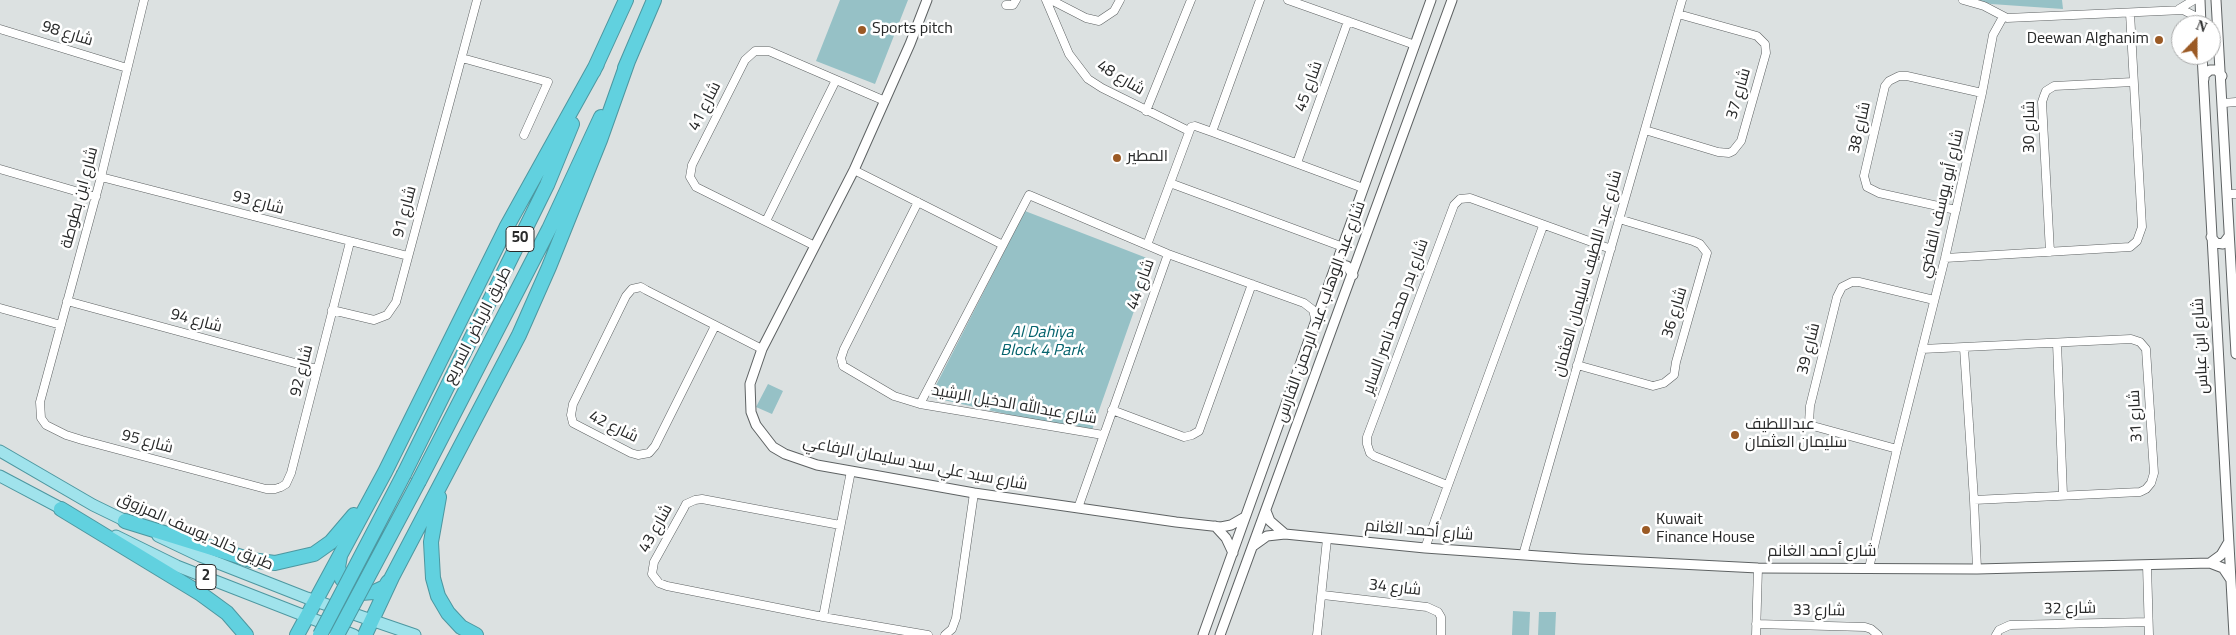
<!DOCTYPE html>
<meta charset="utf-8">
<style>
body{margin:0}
#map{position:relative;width:2236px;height:635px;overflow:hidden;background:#dce1e1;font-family:Georgia,serif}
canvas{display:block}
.north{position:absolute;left:2171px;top:15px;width:50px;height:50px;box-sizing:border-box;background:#fff;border:1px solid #a9aaaa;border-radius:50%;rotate:22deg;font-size:14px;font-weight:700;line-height:20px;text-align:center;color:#292a2a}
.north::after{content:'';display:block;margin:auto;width:18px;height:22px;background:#9b5a25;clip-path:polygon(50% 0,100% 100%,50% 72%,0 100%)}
</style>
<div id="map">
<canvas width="2236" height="635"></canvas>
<div class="north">N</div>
</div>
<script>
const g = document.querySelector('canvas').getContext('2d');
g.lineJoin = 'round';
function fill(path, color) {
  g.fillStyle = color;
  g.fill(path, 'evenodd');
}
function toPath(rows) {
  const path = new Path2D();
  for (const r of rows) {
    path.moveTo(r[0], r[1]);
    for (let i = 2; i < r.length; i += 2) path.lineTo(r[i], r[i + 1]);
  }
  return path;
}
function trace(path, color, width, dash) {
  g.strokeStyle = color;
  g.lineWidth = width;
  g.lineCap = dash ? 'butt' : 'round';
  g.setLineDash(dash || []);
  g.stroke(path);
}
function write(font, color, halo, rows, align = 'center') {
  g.font = font + ' Georgia,Cairo,serif';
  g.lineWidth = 5;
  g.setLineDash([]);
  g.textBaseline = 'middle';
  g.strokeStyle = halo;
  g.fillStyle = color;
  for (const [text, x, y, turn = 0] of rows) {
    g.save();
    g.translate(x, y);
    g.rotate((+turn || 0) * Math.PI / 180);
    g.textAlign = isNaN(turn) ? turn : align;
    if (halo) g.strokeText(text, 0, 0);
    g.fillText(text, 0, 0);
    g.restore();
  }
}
fill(toPath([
 [840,0,908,0,875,84,816,61],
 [1976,0,2062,0,2063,9,1991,4],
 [1025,211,1152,260,1091,433,930,397],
 [768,384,783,391,772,414,756,407],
 [1513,611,1530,612,1529,635,1512,635],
 [1539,612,1556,612,1555,635,1538,635]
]), '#96c1c6');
const minor = toPath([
 [144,0,101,177,40,402,41,418,46,425,66,435,82,440,266,489,275,489,281,487,286,484,291,473,350,242],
 [1046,0,1069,54,1088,79,1102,88,1189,131],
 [1051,0,1086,18,1099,21,1114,11,1120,0],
 [1288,0,1415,45],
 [1963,0,1984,6,2007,18,2183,10,2195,16,2200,25],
 [1006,5,1013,5,1016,0],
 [2179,9,2194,0],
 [0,29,127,68],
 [462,58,548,82,524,135],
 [2224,103,2236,102],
 [1146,111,1191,0],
 [1645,130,1718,152,1729,153,1733,151,1741,141,1766,53,1765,44,1757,36,1678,14],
 [1212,132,1260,0],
 [1297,163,1348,21],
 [0,169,96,197],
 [854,170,1003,245],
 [101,177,408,256],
 [1170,183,1343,247],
 [2228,194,2236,194],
 [918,202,844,349,841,358,843,366,894,396,920,404,1103,435],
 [1956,210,1879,193,1867,187,1864,176,1885,86,1889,81,1899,76,1907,76,1982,93],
 [766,221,836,80],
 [1147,245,1191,127,1195,126,1212,132,1363,188],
 [815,246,696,187,690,177,692,165,745,60,755,51,769,51,885,101],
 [2050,252,2042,102,2044,96,2046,91,2054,86,2133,82],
 [1945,258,2130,247,2137,241,2142,227,2130,13],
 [67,301,317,369],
 [0,308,61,325],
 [332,310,374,320,387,315,396,302,477,0],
 [715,326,655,446,649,453,638,455,631,453,573,423,571,415,573,404,626,296,632,289,641,287,646,290,762,349],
 [2057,343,2063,495],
 [1964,348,1974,500,1977,569],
 [1922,349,2131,339,2140,342,2146,349,2154,473,2151,483,2146,489,2140,492,1974,500],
 [1577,365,1653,386,1664,383,1674,375,1676,362,1707,253,1700,244,1693,241,1619,219],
 [920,404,1029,195,1168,254,1304,303,1313,310,1316,322],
 [1112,410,1184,437,1192,435,1199,431,1252,284],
 [1897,449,1813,426,1809,423,1810,406,1837,297,1842,287,1852,282,1859,282,1934,300],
 [1447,485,1374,456,1370,453,1367,444,1367,437,1454,205,1460,199,1470,198,1611,249],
 [1078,508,1168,254],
 [840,525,702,499,695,500,686,504,684,508,654,562,652,574,659,583,667,586,823,617,928,635],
 [1425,548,1543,226],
 [1523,555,1682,0],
 [2147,565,2149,635],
 [1869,568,1897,449,1945,258,1982,93,1993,35,2003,17],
 [1323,595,1427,607,1438,612,1441,617,1441,635],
 [823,617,851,471],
 [1756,624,1865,627,1871,629,1878,635],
 [945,635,952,629,956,618,974,493],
 [1317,635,1327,539],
 [1756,635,1758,568],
 [1996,635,1999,630,2010,625,2148,622]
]);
const tertiary = toPath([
 [927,0,910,44,854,170,762,349,750,384,751,412,756,425,773,447,785,454,817,465,851,471,974,493,1176,522,1221,527,1231,525,1245,517],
 [2200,0,2201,25],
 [2216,0,2236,354],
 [2202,55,2234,635],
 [2204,79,2204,75,2210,70,2217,70,2222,76],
 [2211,237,2216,243,2223,244,2229,236],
 [1335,270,1340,265,1347,266,1353,275],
 [1266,511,1270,521,1285,534],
 [1215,526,1226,538,1233,553],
 [1253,546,1267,536,1285,534,1425,548,1581,559,1758,568,1977,569,2210,563,2223,568,2231,580],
 [2210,563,2221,555,2228,543],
 [1203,635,1431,0],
 [1220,635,1452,0]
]);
const primary = toPath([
 [0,451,93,505,132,524],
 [0,476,68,512],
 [116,536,177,566,354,635],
 [158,536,200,556,307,598,415,635]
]);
const motorway = toPath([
 [625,68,654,0],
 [593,72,626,0],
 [404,474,547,185,572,124],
 [419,481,549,229,601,117],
 [439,497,431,542,433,578,438,596,448,613,461,627,476,635],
 [61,509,201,594,227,613,246,635],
 [125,521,251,560,275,563,314,554,331,542,354,515],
 [340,556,338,567,342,579,350,588,361,593,374,592,385,587,388,582],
 [297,635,385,472,506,228,597,64],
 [365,635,392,577,519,335,549,267,600,140,628,61]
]);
trace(minor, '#5e6263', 9);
trace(tertiary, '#5e6263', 11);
trace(primary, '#4d97a0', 13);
trace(motorway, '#4d97a0', 16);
trace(minor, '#fff', 8);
trace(tertiary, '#fff', 9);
trace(primary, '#a0e3ec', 11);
trace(motorway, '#61d1df', 14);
const motorwayBridge = toPath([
 [320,635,404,474],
 [337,635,419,481]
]);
trace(motorwayBridge, '#4d97a0', 16, []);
trace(motorwayBridge, '#61d1df', 14);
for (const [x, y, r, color] of [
 [862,30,5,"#9b5a25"],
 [2159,40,5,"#9b5a25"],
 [1117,158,5,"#9b5a25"],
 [1735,435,5,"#9b5a25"],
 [1646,530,5,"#9b5a25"]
]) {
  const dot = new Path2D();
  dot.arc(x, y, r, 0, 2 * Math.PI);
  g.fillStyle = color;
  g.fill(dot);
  trace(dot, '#fff', 2);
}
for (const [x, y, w] of [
 [520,239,28],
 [206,577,20]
]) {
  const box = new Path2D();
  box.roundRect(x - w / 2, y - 12.5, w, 25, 4);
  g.fillStyle = '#fff';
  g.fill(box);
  trace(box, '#292a2a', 1);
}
write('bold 15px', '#292a2a', null, [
 ["50",520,239],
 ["2",206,577]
]);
write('16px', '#292a2a', '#fff', [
 ["Sports pitch",872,30],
 ["Deewan Alghanim",2149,40,"right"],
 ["المطير",1127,158],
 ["عبداللطيف",1745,426],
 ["سليمان العثمان",1745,444],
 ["Kuwait",1656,521],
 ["Finance House",1656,539]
], 'left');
write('16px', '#292a2a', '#fff', [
 ["شارع 98",67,35,17],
 ["شارع 48",1120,79,31],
 ["شارع 45",1310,87,-70],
 ["شارع 37",1740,94,-74],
 ["شارع 41",706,107,-63],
 ["شارع 30",2031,127,-90],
 ["شارع 38",1861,128,-77],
 ["شارع ابن بطوطة",81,198,-75],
 ["شارع 93",258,204,15],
 ["شارع أبو يوسف القاضي",1943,204,-77],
 ["شارع 91",406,212,-75],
 ["شارع عبد اللطيف سليمان العثمان",1589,274,-74],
 ["شارع 44",1142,285,-70],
 ["شارع عبد الوهاب عبد الرحمن الفارس",1322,312,-70],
 ["شارع 36",1676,313,-73],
 ["شارع بدر محمد ناصر الساير",1397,317,-70],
 ["شارع 94",196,322,15],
 ["طريق الرياض السريع",479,326,-63],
 ["شارع ابن عباس",2202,346,-93],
 ["شارع 39",1810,349,-76],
 ["شارع 92",303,371,-76],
 ["شارع عبدالله الدخيل الرشيد",1014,406,10],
 ["شارع 31",2137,416,-93],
 ["شارع 42",613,428,26],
 ["شارع 95",147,443,15],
 ["شارع سيد علي سيد سليمان الرفاعي",915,465,11],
 ["شارع 43",657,529,-61],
 ["شارع أحمد الغانم",1419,532,5],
 ["طريق خالد يوسف المرزوق",195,533,24],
 ["شارع أحمد الغانم",1822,553],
 ["شارع 34",1395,589,6],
 ["شارع 32",2070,610,-1],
 ["شارع 33",1819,612,1]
]);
write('italic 16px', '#04636d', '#fff', [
 ["Al Dahiya",1042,334],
 ["Block 4 Park",1042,352]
]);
</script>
